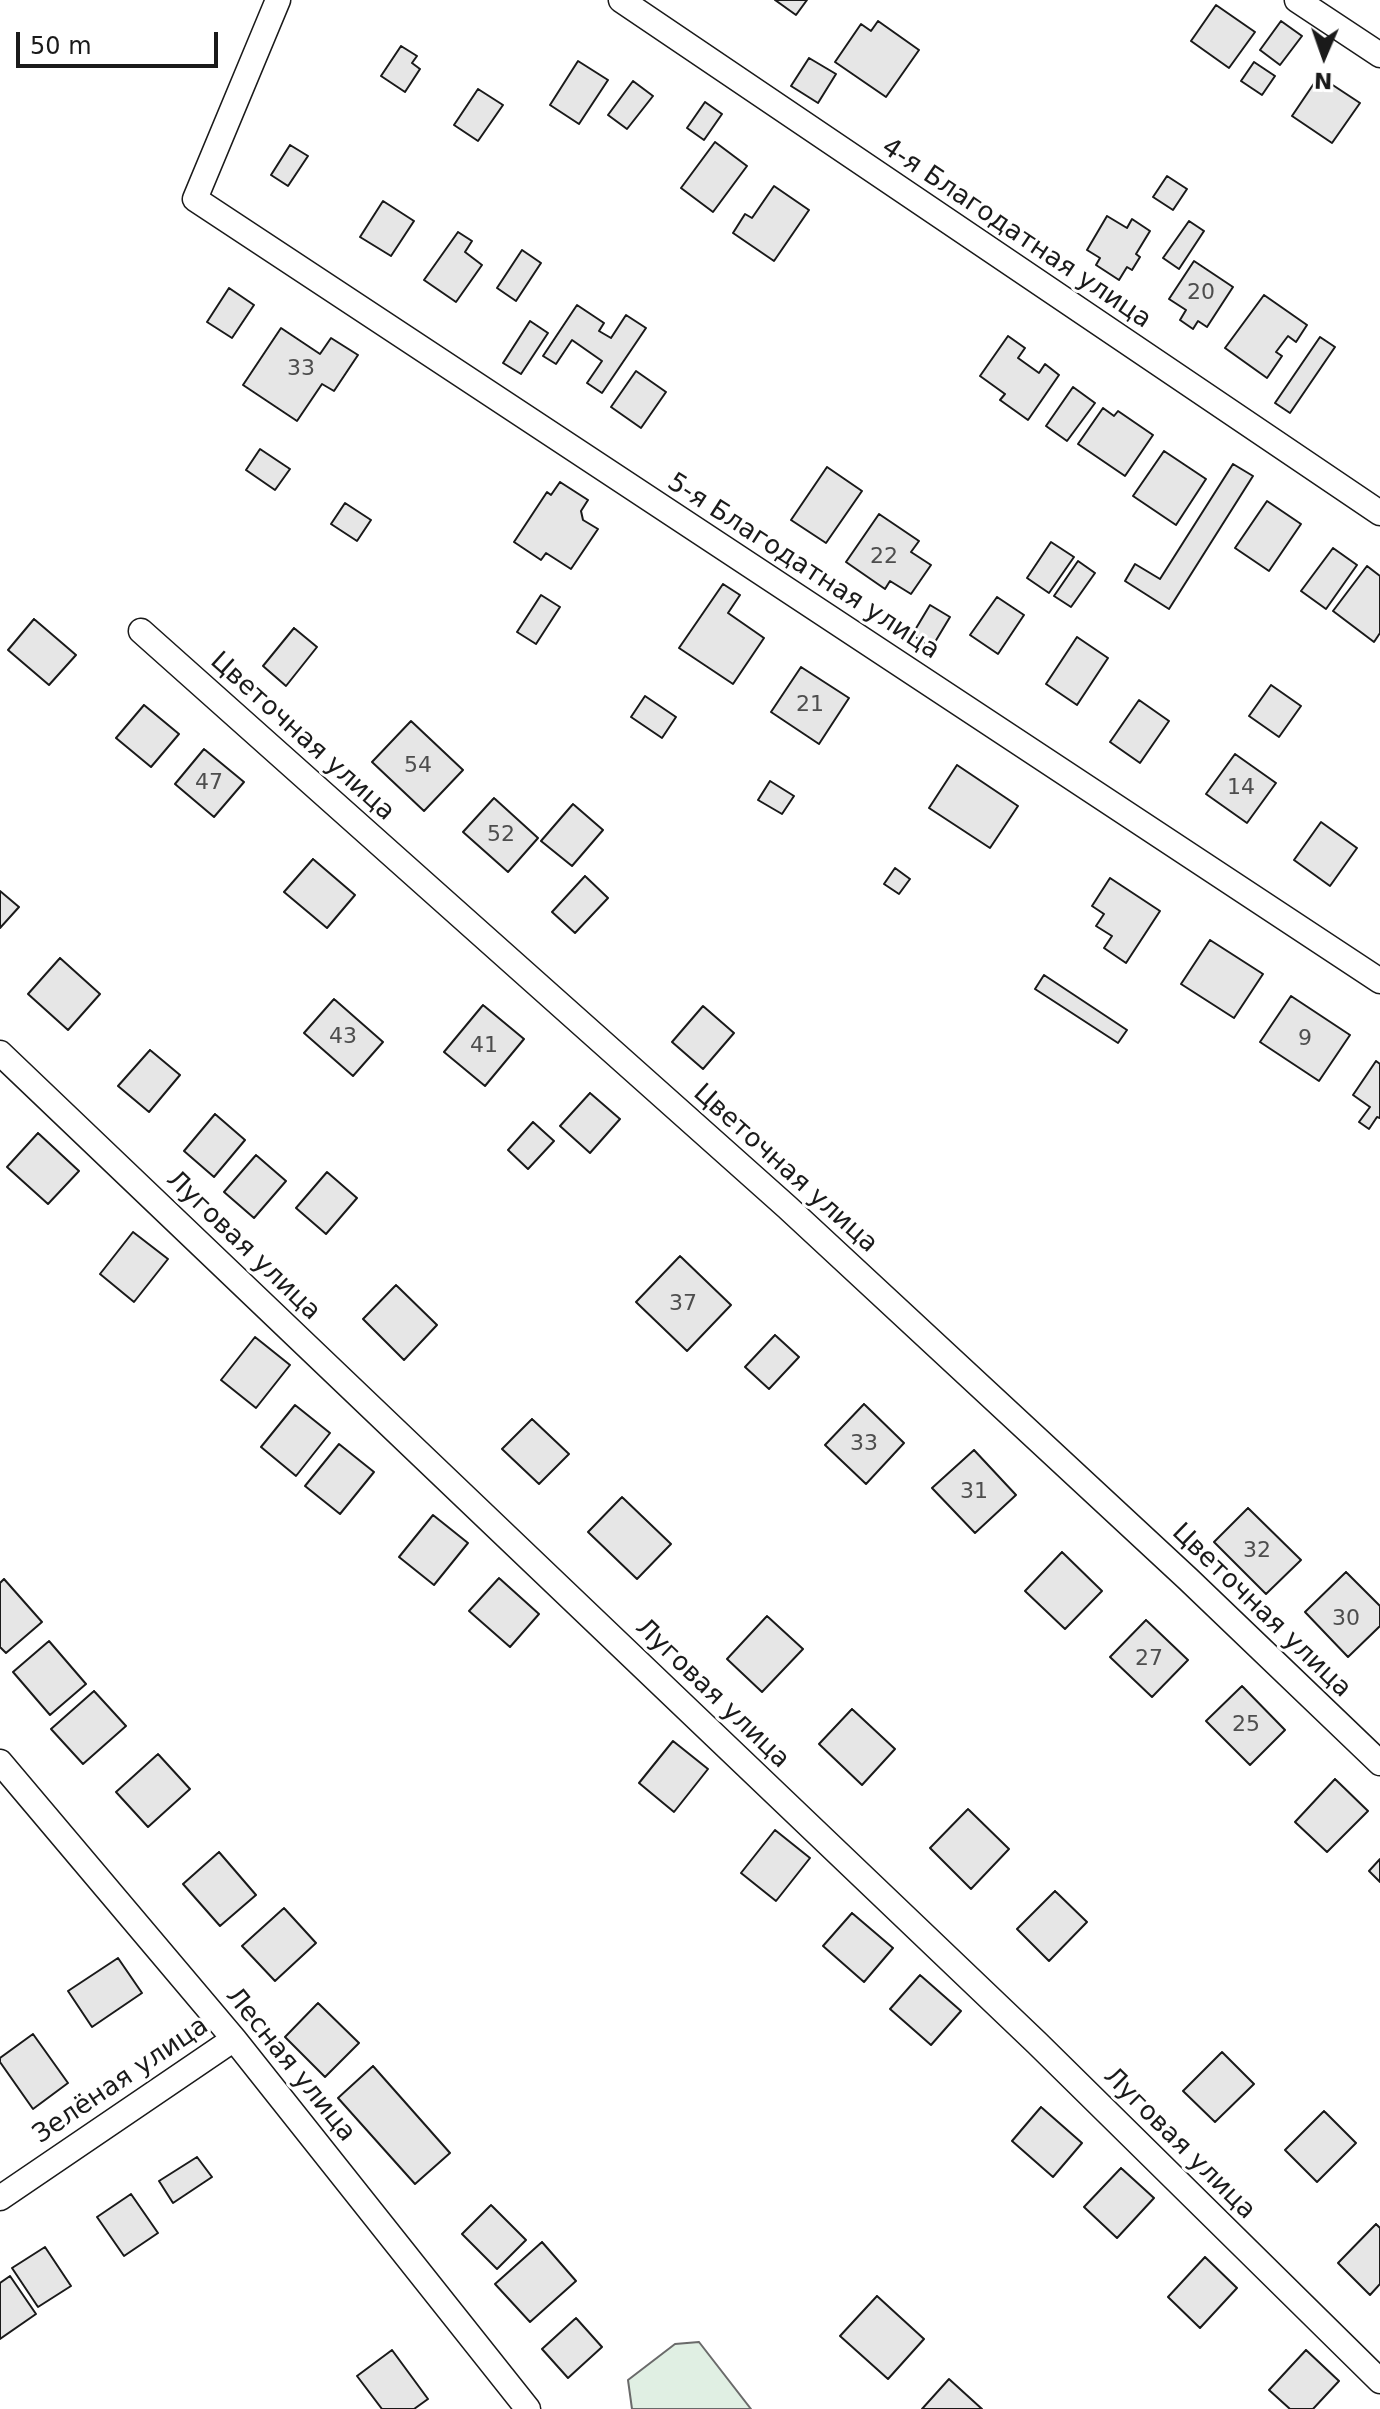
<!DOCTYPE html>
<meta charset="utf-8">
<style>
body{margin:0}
#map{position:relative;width:1380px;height:2409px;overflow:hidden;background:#fff;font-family:"DejaVu Sans",sans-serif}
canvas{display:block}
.north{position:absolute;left:1284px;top:16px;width:80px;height:80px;-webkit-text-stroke:6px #fff;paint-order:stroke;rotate:182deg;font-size:22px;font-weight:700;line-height:32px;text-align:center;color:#1a1a1a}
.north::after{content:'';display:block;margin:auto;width:28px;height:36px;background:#1a1a1a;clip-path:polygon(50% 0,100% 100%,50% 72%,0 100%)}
.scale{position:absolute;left:16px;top:32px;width:202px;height:36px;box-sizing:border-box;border:4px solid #1a1a1a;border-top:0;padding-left:10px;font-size:24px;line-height:28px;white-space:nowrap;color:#1a1a1a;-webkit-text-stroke:6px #fff;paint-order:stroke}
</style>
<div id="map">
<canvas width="1380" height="2409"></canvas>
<div class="north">N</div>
<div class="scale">50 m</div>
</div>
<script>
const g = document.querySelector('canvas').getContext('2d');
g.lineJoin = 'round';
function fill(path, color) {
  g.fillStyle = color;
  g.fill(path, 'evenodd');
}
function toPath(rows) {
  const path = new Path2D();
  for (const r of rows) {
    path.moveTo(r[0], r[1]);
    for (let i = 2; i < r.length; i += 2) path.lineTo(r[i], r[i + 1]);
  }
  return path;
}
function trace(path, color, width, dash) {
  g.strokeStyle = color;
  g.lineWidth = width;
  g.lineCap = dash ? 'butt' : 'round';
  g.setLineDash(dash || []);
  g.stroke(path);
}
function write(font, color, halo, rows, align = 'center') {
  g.font = font + ' "DejaVu Sans",sans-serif';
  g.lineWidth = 6;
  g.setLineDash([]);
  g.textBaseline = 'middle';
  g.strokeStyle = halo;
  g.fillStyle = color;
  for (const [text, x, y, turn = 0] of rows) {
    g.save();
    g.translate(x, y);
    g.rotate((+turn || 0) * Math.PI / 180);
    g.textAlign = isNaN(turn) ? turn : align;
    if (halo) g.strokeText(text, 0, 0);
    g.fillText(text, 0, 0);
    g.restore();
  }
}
const green = toPath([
 [699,2342,751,2409,632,2409,628,2380,675,2344,699,2342]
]);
fill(green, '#e0efe3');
trace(green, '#6a6a6a', 2);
const building = toPath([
 [775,0,807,0,796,15,775,0],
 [1216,5,1255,32,1229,68,1191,41,1216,5],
 [878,21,919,50,886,97,835,62,861,24,871,31,878,21],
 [1281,21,1302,36,1280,65,1260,50,1281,21],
 [401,46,417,56,412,63,420,69,405,92,381,76,401,46],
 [809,58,836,74,818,103,791,86,809,58],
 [578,61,608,80,579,124,550,105,578,61],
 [1254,62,1275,76,1262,95,1241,81,1254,62],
 [1319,76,1360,103,1332,143,1292,116,1319,76],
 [633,81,653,96,627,129,608,115,633,81],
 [478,89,503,105,478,141,454,125,478,89],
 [705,102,722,114,704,140,687,128,705,102],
 [715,142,747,166,713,212,681,188,715,142],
 [290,145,308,156,288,186,271,175,290,145],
 [1167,176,1187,189,1173,210,1153,197,1167,176],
 [774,186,809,210,774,261,733,233,745,214,752,218,774,186],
 [383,201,414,221,391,256,360,237,383,201],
 [1107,216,1127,228,1132,219,1150,231,1136,254,1140,257,1132,270,1127,267,1119,280,1096,265,1100,258,1087,250,1107,216],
 [1189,221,1204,231,1179,269,1163,258,1189,221],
 [458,232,472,241,465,252,482,265,456,302,424,280,458,232],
 [522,250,541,263,516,301,497,288,522,250],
 [1194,261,1233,287,1207,327,1198,321,1193,329,1180,320,1186,310,1169,299,1194,261],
 [229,288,254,305,232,338,207,322,229,288],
 [1264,295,1307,325,1296,342,1288,336,1276,352,1282,356,1267,378,1225,348,1264,295],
 [577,305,604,323,599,331,611,338,626,315,646,328,602,393,587,383,602,361,572,340,556,364,543,356,577,305],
 [530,321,548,333,521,374,503,363,530,321],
 [281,328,320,354,331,338,358,355,334,391,322,384,297,421,243,385,281,328],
 [1008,336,1025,348,1018,358,1039,373,1045,364,1059,375,1028,420,1000,400,1005,394,980,376,1008,336],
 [1320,337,1335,347,1290,413,1275,403,1320,337],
 [636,371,666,392,641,428,611,407,636,371],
 [1073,387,1095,403,1067,441,1046,426,1073,387],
 [1103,408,1114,416,1118,411,1153,435,1125,476,1078,444,1103,408],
 [260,449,290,469,275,490,246,470,260,449],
 [1164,451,1206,479,1176,525,1133,496,1164,451],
 [1233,464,1253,476,1169,609,1125,581,1135,564,1160,579,1233,464],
 [827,467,862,491,826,543,791,520,827,467],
 [560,482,588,500,581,511,583,520,598,529,571,569,546,553,541,560,514,542,547,492,551,495,560,482],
 [1267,501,1301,524,1269,571,1235,548,1267,501],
 [345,503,371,520,357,541,331,524,345,503],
 [879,514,919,541,911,552,931,565,911,594,890,581,885,589,846,562,879,514],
 [1051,542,1074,557,1049,593,1027,578,1051,542],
 [1333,548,1357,565,1326,609,1301,591,1333,548],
 [1078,561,1095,573,1071,607,1054,596,1078,561],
 [1367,566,1380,576,1380,633,1374,642,1333,611,1367,566],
 [723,584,740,595,728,613,764,638,733,684,679,648,723,584],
 [541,595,560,607,536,644,517,632,541,595],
 [997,597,1024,615,998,654,970,635,997,597],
 [930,605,950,617,932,647,912,635,930,605],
 [34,619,76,655,49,685,8,650,34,619],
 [294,628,317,647,286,686,263,666,294,628],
 [1077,637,1108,658,1077,705,1046,684,1077,637],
 [801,667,849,698,819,744,771,712,801,667],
 [1271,685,1301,706,1279,737,1249,716,1271,685],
 [645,696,676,717,662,738,631,717,645,696],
 [1139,700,1169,721,1140,763,1110,742,1139,700],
 [144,705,179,734,151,767,116,738,144,705],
 [411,721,463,770,424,811,372,762,411,721],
 [204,749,244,782,214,817,175,784,204,749],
 [1235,754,1276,783,1247,823,1206,794,1235,754],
 [957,765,1018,806,990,848,929,808,957,765],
 [770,781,794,796,782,814,758,800,770,781],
 [494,798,538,838,508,872,463,832,494,798],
 [573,804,603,830,572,866,541,841,573,804],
 [1321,822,1357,848,1330,886,1294,860,1321,822],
 [313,859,355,895,327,928,284,892,313,859],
 [895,868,910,879,899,894,884,884,895,868],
 [585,876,608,898,575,933,552,912,585,876],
 [1110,878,1160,911,1126,963,1104,948,1112,936,1096,926,1104,914,1092,906,1110,878],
 [0,891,19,907,0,928,0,891],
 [1210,940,1263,974,1234,1018,1181,984,1210,940],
 [60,958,100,994,68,1030,28,994,60,958],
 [1044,975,1127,1030,1118,1043,1035,989,1044,975],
 [1291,996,1350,1035,1319,1081,1260,1042,1291,996],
 [334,999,383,1042,353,1076,304,1033,334,999],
 [483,1005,524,1039,485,1086,444,1052,483,1005],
 [703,1006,734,1033,703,1069,672,1042,703,1006],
 [150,1050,180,1075,149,1112,118,1086,150,1050],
 [1376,1061,1380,1064,1380,1118,1377,1117,1369,1129,1359,1122,1370,1107,1353,1095,1376,1061],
 [590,1093,620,1119,590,1153,560,1126,590,1093],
 [215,1114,245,1140,214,1177,184,1151,215,1114],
 [533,1122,554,1141,528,1169,508,1150,533,1122],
 [38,1133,79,1171,48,1204,7,1167,38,1133],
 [256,1155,286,1181,254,1218,224,1192,256,1155],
 [327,1172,357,1198,326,1234,296,1208,327,1172],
 [133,1232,168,1259,134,1302,100,1274,133,1232],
 [680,1256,731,1305,687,1351,636,1302,680,1256],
 [396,1285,437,1325,404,1360,363,1319,396,1285],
 [775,1335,799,1357,769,1389,745,1367,775,1335],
 [255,1337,290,1365,256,1408,221,1380,255,1337],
 [864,1404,904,1443,866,1484,825,1445,864,1404],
 [295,1405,330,1433,296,1476,261,1447,295,1405],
 [532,1419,569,1454,539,1484,502,1449,532,1419],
 [339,1444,374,1472,340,1514,305,1486,339,1444],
 [974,1450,1016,1495,975,1533,932,1488,974,1450],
 [622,1497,671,1544,637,1579,588,1532,622,1497],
 [1248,1508,1301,1560,1266,1594,1214,1542,1248,1508],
 [433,1515,468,1543,434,1585,399,1557,433,1515],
 [1062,1552,1102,1591,1065,1629,1025,1591,1062,1552],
 [1346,1572,1380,1606,1380,1626,1348,1657,1305,1612,1346,1572],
 [499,1578,539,1614,510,1647,469,1611,499,1578],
 [4,1579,42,1622,6,1653,0,1647,0,1583,4,1579],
 [767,1616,803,1649,762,1692,727,1659,767,1616],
 [1146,1620,1188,1660,1152,1697,1110,1657,1146,1620],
 [49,1641,86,1684,50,1715,13,1672,49,1641],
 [1242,1686,1285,1730,1250,1765,1206,1721,1242,1686],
 [94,1691,126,1726,83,1764,51,1729,94,1691],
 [852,1709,895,1749,862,1785,819,1744,852,1709],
 [673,1741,708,1769,674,1812,639,1783,673,1741],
 [158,1754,190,1789,148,1827,116,1792,158,1754],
 [1335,1779,1368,1811,1327,1852,1295,1822,1335,1779],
 [968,1809,1009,1849,971,1889,930,1848,968,1809],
 [775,1830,810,1858,776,1901,741,1873,775,1830],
 [219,1852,256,1895,220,1926,183,1884,219,1852],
 [1380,1859,1380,1882,1369,1871,1380,1859],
 [1055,1891,1087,1922,1049,1961,1017,1929,1055,1891],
 [284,1908,316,1943,275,1981,242,1946,284,1908],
 [852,1913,893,1948,864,1982,823,1946,852,1913],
 [118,1958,142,1993,92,2027,68,1991,118,1958],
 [920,1975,961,2011,931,2045,890,2009,920,1975],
 [318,2003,359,2043,325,2077,285,2037,318,2003],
 [33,2034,68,2083,33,2109,0,2062,0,2058,33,2034],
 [1222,2052,1254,2084,1215,2122,1183,2091,1222,2052],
 [373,2066,450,2153,415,2184,338,2098,373,2066],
 [1041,2107,1082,2143,1053,2177,1012,2141,1041,2107],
 [1324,2111,1356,2143,1317,2182,1285,2150,1324,2111],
 [197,2157,212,2177,173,2203,159,2181,197,2157],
 [1121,2168,1154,2198,1117,2238,1084,2207,1121,2168],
 [131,2194,158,2233,124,2256,97,2217,131,2194],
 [491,2205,526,2240,497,2269,462,2234,491,2205],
 [1376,2224,1380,2228,1380,2284,1370,2295,1338,2263,1376,2224],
 [542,2242,576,2281,530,2322,495,2284,542,2242],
 [45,2247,71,2286,38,2307,12,2268,45,2247],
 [1205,2257,1237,2288,1200,2328,1168,2297,1205,2257],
 [10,2276,36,2314,0,2339,0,2283,10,2276],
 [877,2296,924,2339,888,2379,840,2336,877,2296],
 [576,2318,602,2347,568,2378,542,2349,576,2318],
 [392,2350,428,2399,414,2409,382,2409,357,2376,392,2350],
 [1306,2350,1339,2381,1313,2409,1290,2409,1269,2390,1306,2350],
 [949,2379,982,2409,922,2409,949,2379]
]);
fill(building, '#e6e6e6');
trace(building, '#1a1a1a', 2);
const minor = toPath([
 [278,0,195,199,1380,981],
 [621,0,1380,513],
 [1297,0,1380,55],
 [141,631,787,1207,1188,1579,1380,1763],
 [0,1053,1037,2043,1380,2381],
 [0,1762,234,2039,528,2409],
 [0,2198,234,2039]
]);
trace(minor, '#1a1a1a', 27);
trace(minor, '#fff', 24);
write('22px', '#4d4d4d', null, [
 ["20",1201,293],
 ["33",301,369],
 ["22",884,557],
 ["21",810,705],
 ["54",418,766],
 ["47",209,783],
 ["14",1241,788],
 ["52",501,835],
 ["43",343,1037],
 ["9",1305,1039],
 ["41",484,1046],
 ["37",683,1304],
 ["33",864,1444],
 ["31",974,1492],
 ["32",1257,1551],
 ["30",1346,1619],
 ["27",1149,1659],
 ["25",1246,1725]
]);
write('26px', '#1a1a1a', '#fff', [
 ["4-я Благодатная улица",1016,234,34],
 ["5-я Благодатная улица",803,567,33],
 ["Цветочная улица",302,737,42],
 ["Цветочная улица",785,1169,42],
 ["Луговая улица",243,1246,44],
 ["Цветочная улица",1261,1611,44],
 ["Луговая улица",712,1694,44],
 ["Лесная улица",290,2065,51],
 ["Зелёная улица",121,2081,-34],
 ["Луговая улица",1179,2144,45]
]);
</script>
